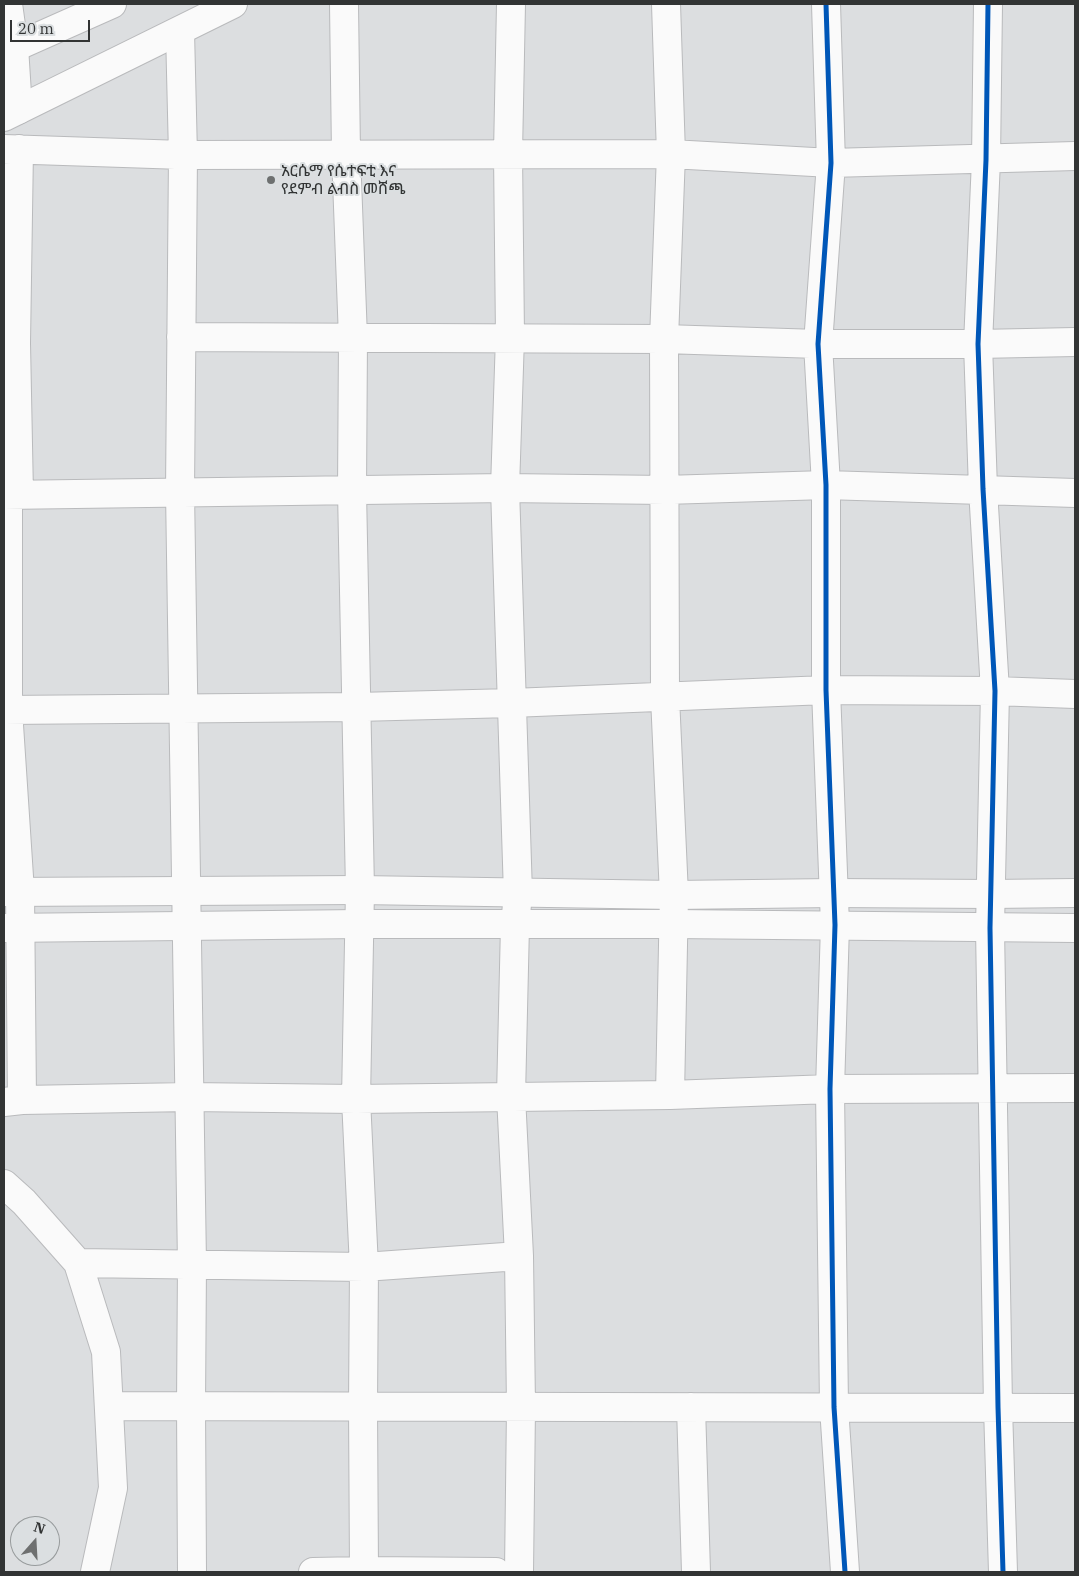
<!DOCTYPE html>
<meta charset="utf-8">
<style>
body{margin:0}
#map{position:relative;width:1079px;height:1576px;overflow:hidden;background:#dcdee0;font-family:"IBM Plex Serif",serif}
canvas{display:block}
.frame{position:absolute;inset:0;border:5px solid #323434;pointer-events:none}
.north{position:absolute;left:10px;top:1516px;width:50px;height:50px;box-sizing:border-box;background:#dbdfe1;border:1px solid #979b9c;border-radius:50%;rotate:19deg;font-size:14px;font-weight:700;line-height:20px;text-align:center;color:#323434}
.north::after{content:'';display:block;margin:auto;width:18px;height:22px;background:#6e7070;clip-path:polygon(50% 0,100% 100%,50% 72%,0 100%)}
.scale{position:absolute;left:10px;top:20px;width:80px;height:22px;box-sizing:border-box;border:2px solid #323434;border-top:0;padding-left:6px;font-size:15px;line-height:18px;white-space:nowrap;color:#323434;-webkit-text-stroke:4px #dbdfe1;paint-order:stroke}
</style>
<div id="map">
<canvas width="1079" height="1576"></canvas>
<div class="frame"></div>
<div class="north">N</div>
<div class="scale">20 m</div>
</div>
<script>
const g = document.querySelector('canvas').getContext('2d');
g.lineJoin = 'round';
function toPath(rows) {
  const path = new Path2D();
  for (const r of rows) {
    path.moveTo(r[0], r[1]);
    for (let i = 2; i < r.length; i += 2) path.lineTo(r[i], r[i + 1]);
  }
  return path;
}
function trace(path, color, width, dash) {
  g.strokeStyle = color;
  g.lineWidth = width;
  g.lineCap = dash ? 'butt' : 'round';
  g.setLineDash(dash || []);
  g.stroke(path);
}
function write(font, color, halo, rows, align = 'center') {
  g.font = font + ' "IBM Plex Serif","Noto Sans Ethiopic",serif';
  g.lineWidth = 4;
  g.setLineDash([]);
  g.textBaseline = 'middle';
  g.strokeStyle = halo;
  g.fillStyle = color;
  for (const [text, x, y, turn = 0] of rows) {
    g.save();
    g.translate(x, y);
    g.rotate((+turn || 0) * Math.PI / 180);
    g.textAlign = isNaN(turn) ? turn : align;
    if (halo) g.strokeText(text, 0, 0);
    g.fillText(text, 0, 0);
    g.restore();
  }
}
const minor = toPath([
 [8,4,14,47,18,110],
 [344,4,346,154,353,338,352,491,360,890,356,1099,364,1267,363,1406,364,1572],
 [511,4,508,153,510,337,505,488,518,894,515,925,511,1096,519,1256,521,1407,519,1572],
 [666,4,671,154,664,339,665,697,674,895,670,1095],
 [826,4,831,163,818,344,826,485,826,690,835,925,830,1089,834,1407,845,1572],
 [988,4,986,160,978,344,983,489,995,691,990,928,998,1407,1003,1572],
 [180,31,183,155,180,491,192,1264,191,1406,192,1572],
 [4,149,183,155,671,154,831,163,1075,156],
 [181,337,664,339,818,344,978,344,1075,342],
 [4,495,505,488,665,490,826,485,1075,493],
 [8,495,8,710,20,892,22,1100],
 [19,495,16,343,19,149],
 [4,710,357,707,512,703,826,690,995,691,1075,694],
 [4,1102,22,1100,189,1097,356,1099,670,1095,830,1089,1075,1088],
 [4,1184,24,1202,78,1263,106,1352,113,1488,95,1572],
 [78,1263,364,1267,519,1256],
 [110,1406,1075,1408],
 [691,1407,696,1572],
 [313,1572,364,1571,496,1572]
]);
const tertiary = toPath([
 [4,892,360,890,674,895,833,893,991,894,1075,893],
 [4,928,360,924,673,924,1075,928]
]);
const trunk = toPath([
 [4,52,112,4],
 [4,117,233,4]
]);
trace(minor, '#b9babc', 30);
trace(tertiary, '#b9babc', 30);
trace(trunk, '#b9babc', 30);
trace(minor, '#fafafa', 28);
trace(tertiary, '#fafafa', 28);
trace(trunk, '#fafafa', 28);
trace(toPath([
 [826,4,831,163,818,344,826,485,826,690,835,925,830,1089,834,1407,845,1572],
 [988,4,986,160,978,344,983,489,995,691,990,928,998,1407,1003,1572]
]), '#0057b8', 5);
for (const [x, y, r, color] of [
 [271,180,5,"#6e7070"]
]) {
  const dot = new Path2D();
  dot.arc(x, y, r, 0, 2 * Math.PI);
  g.fillStyle = color;
  g.fill(dot);
  trace(dot, '#dbdfe1', 2);
}
write('16px', '#323434', '#dbdfe1', [
 ["አርሴማ የሴተፍቲ እና",281,171],
 ["የደምብ ልብስ መሸጫ",281,189]
], 'left');
</script>
